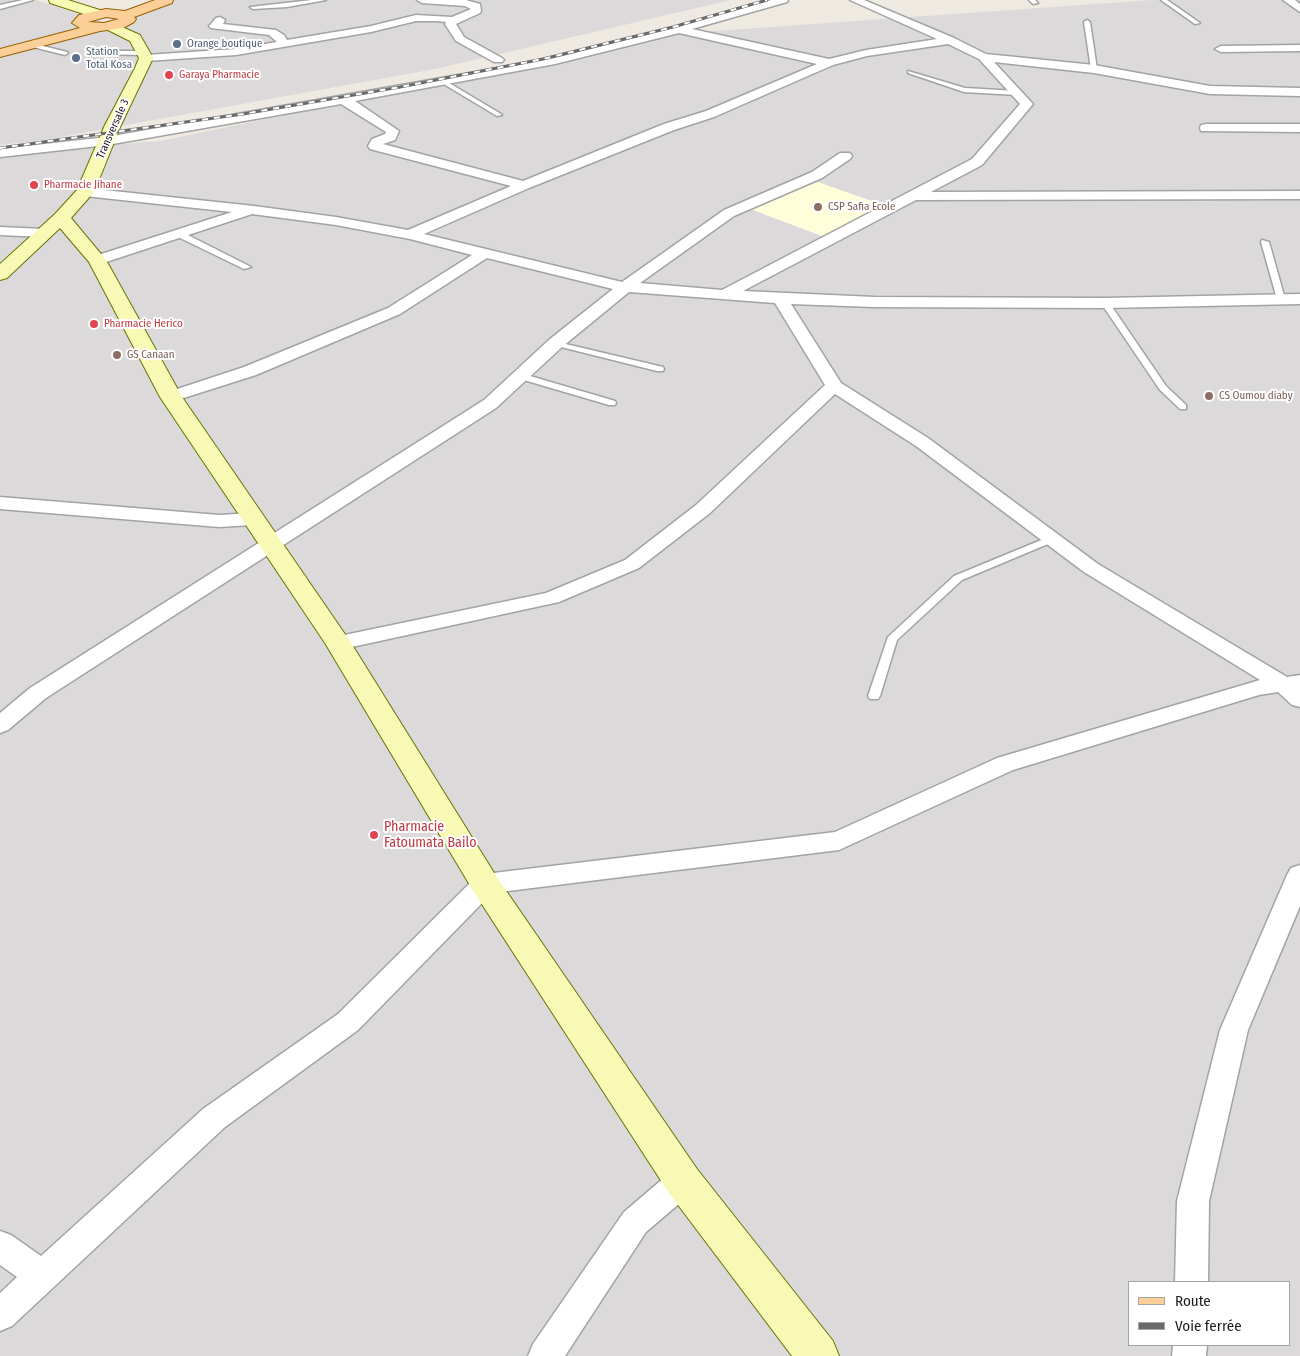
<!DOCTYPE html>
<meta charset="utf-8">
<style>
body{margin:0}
#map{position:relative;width:1300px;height:1356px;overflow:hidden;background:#eeeae2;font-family:"Fira Sans Condensed",sans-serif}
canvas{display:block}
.legend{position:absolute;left:1128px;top:1281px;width:162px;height:65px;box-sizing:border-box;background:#fff;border:1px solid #a4a4a4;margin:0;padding:6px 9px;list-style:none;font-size:15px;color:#1c1c1c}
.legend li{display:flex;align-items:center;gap:10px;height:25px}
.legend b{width:25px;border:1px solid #a4a4a4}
</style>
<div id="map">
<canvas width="1300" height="1356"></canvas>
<ul class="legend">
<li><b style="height:6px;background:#fccf99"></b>Route</li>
<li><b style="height:6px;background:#6a6a6a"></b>Voie ferrée</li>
</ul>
</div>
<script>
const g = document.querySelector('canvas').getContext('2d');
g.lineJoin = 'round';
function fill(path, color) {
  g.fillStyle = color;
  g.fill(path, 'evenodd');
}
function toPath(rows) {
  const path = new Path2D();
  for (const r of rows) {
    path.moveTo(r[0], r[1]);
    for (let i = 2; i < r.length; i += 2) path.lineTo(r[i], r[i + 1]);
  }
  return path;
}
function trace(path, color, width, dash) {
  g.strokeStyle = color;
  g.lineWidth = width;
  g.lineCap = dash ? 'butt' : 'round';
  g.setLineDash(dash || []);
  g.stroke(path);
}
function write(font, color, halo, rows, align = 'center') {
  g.font = font + ' "Fira Sans Condensed",sans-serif';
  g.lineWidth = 4;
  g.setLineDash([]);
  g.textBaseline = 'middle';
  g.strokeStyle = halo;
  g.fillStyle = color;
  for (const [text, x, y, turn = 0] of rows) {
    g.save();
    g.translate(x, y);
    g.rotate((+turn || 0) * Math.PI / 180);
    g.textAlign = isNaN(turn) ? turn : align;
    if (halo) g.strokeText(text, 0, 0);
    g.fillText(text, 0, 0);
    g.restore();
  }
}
fill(toPath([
 [0,0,36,0,105,23,173,0,731,0,435,69,44,140,0,145],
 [1152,0,1300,0,1300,1356,0,1356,0,154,161,141,673,34],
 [1129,1282,1289,1282,1289,1345,1129,1345]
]), '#dbd9d9');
fill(toPath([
 [815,181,886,206,822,236,750,209]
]), '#fffeda');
const lane = toPath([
 [23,0,33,0,0,9,0,5,23,0],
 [312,0,326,0,287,7,253,9,250,7,312,0],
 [1029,0,1035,0,1038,3,1033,4,1029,0],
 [1161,0,1167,0,1200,23,1195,24,1161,0],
 [1087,20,1090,22,1097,69,1094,71,1091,69,1084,22,1087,20],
 [31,43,67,52,68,53,65,55,29,46,31,43],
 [90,51,143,51,146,53,143,55,88,54,90,51],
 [908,71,965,88,1017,91,1020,93,1017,95,964,92,908,73,908,71],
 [444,80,501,114,502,115,497,116,442,83,441,82,444,80],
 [176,232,182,232,251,267,244,269,176,236,176,232],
 [1262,240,1269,242,1285,299,1284,301,1277,299,1261,242,1262,240],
 [1102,301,1108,301,1166,386,1186,405,1186,409,1180,409,1160,390,1101,303,1102,301],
 [553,341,663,367,664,369,663,371,657,371,553,345,553,341],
 [520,373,615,401,616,403,615,405,609,405,517,378,516,376,520,373],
 [1051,536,1056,539,1055,541,962,580,897,640,880,696,878,699,870,699,868,696,888,637,954,576,1051,536]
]);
const street = toPath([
 [417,0,466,0,480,4,481,11,480,13,456,24,464,37,502,58,504,60,502,62,494,62,456,41,445,24,446,22,436,21,416,21,371,32,236,55,146,61,140,58,146,55,236,49,277,42,269,35,211,28,209,26,211,24,216,18,220,17,225,20,223,24,276,30,284,35,287,40,371,26,416,15,452,17,471,9,465,6,422,3,417,0],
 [771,0,788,0,787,2,692,29,829,59,866,50,937,39,850,0,864,0,954,38,986,54,1094,65,1210,86,1300,88,1300,96,1210,94,1094,73,994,62,1033,104,982,165,931,192,1300,191,1300,199,916,200,743,291,874,297,1105,298,1300,294,1300,304,1105,308,874,307,791,304,841,383,928,438,1098,564,1287,677,1300,675,1300,707,1292,705,1278,692,1259,695,1013,770,839,850,492,893,358,1030,225,1127,12,1326,0,1331,0,1293,17,1277,0,1265,0,1231,11,1235,41,1256,203,1109,338,1014,476,877,485,874,835,832,997,758,1260,680,1084,572,916,446,835,394,710,513,639,568,559,602,338,650,330,648,327,643,330,638,546,593,625,560,696,505,825,385,775,303,629,292,562,347,496,408,46,698,8,730,0,733,0,713,30,688,484,400,550,339,613,289,487,258,400,314,256,375,171,402,165,401,162,397,165,393,244,367,388,308,472,255,410,239,336,225,252,214,97,265,92,263,89,260,92,257,232,212,85,196,78,192,80,189,85,188,254,206,336,217,408,230,511,186,370,149,368,146,372,139,385,134,386,132,341,104,107,145,0,157,0,149,107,137,555,58,643,36,771,0],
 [679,33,817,64,706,111,664,124,523,181,383,144,395,140,399,131,355,101,555,64,679,33],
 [948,44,979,59,1020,104,972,159,722,290,640,283,734,216,822,178,850,159,852,156,850,153,840,153,812,172,724,210,622,282,424,234,529,188,674,130,714,117,833,65,867,56,948,44],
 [1283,0,1295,0,1300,4,1300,12,1283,0],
 [1300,45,1300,51,1221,52,1215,49,1221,46,1300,45],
 [1206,124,1300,124,1300,132,1201,131,1200,128,1201,125,1206,124],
 [0,227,44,229,49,230,51,233,49,236,44,237,0,235,0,227],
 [0,497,219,515,252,513,259,515,262,519,259,523,252,525,219,527,0,509,0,497],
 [1300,865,1300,906,1248,1030,1209,1201,1208,1282,1175,1282,1177,1201,1220,1030,1287,875,1291,868,1300,865],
 [683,1167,694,1171,699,1181,694,1191,646,1232,565,1356,528,1356,533,1344,624,1212,672,1171,683,1167],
 [1173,1345,1207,1345,1206,1356,1172,1356,1173,1345]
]);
const secondary = toPath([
 [49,0,68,0,103,11,105,14,98,18,93,17,50,3,49,0],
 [111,22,140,35,153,58,121,125,94,192,71,218,106,260,182,397,351,643,496,876,697,1169,833,1341,839,1356,792,1356,669,1193,474,892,325,643,160,397,89,262,60,228,7,278,0,280,0,264,55,214,77,190,105,125,135,68,139,58,130,41,106,29,104,26,106,23,111,22]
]);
const primary = toPath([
 [155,0,173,0,172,3,134,17,136,19,134,22,123,28,100,31,0,57,0,49,80,28,72,23,79,15,106,9,125,11,155,0],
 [106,17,119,19,104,23,88,22,106,17]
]);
trace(lane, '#a3a3a3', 3);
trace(street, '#a3a3a3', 3);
trace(secondary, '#697304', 2);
trace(primary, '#956100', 2);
fill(lane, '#fff');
fill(street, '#fff');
fill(secondary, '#f7f9b5');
fill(primary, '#fccf99');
const rail = toPath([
 [0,148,243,114,400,87,543,59,673,27,767,0]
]);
trace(rail, '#6a6a6a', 3);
trace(rail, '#fff', 2, [6]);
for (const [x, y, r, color] of [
 [177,44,5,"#5c6f8a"],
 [76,58,5,"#5c6f8a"],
 [169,75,5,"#e0444e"],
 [34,185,5,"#e0444e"],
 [818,207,5,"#8d6e63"],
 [94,324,5,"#e0444e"],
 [117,355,5,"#8d6e63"],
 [1209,396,5,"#8d6e63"],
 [374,835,5,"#e0444e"]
]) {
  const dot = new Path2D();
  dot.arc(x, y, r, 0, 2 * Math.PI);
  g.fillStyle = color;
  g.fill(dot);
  trace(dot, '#fff', 2);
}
write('11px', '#4e5e75', '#fff', [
 ["Orange boutique",187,44],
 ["Station",86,52],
 ["Total Kosa",86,65]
], 'left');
write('11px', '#be3a42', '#fff', [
 ["Garaya Pharmacie",179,75],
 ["Pharmacie Jihane",44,185],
 ["Pharmacie Herico",104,324]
], 'left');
write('11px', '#1c1c1c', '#fff', [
 ["Transversale 3",113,129,-66]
]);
write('11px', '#785e54', '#fff', [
 ["CSP Safia Ecole",828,207],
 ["GS Canaan",127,355],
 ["CS Oumou diaby",1219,396]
], 'left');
write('14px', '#be3a42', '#fff', [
 ["Pharmacie",384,827],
 ["Fatoumata Bailo",384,843]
], 'left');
</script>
